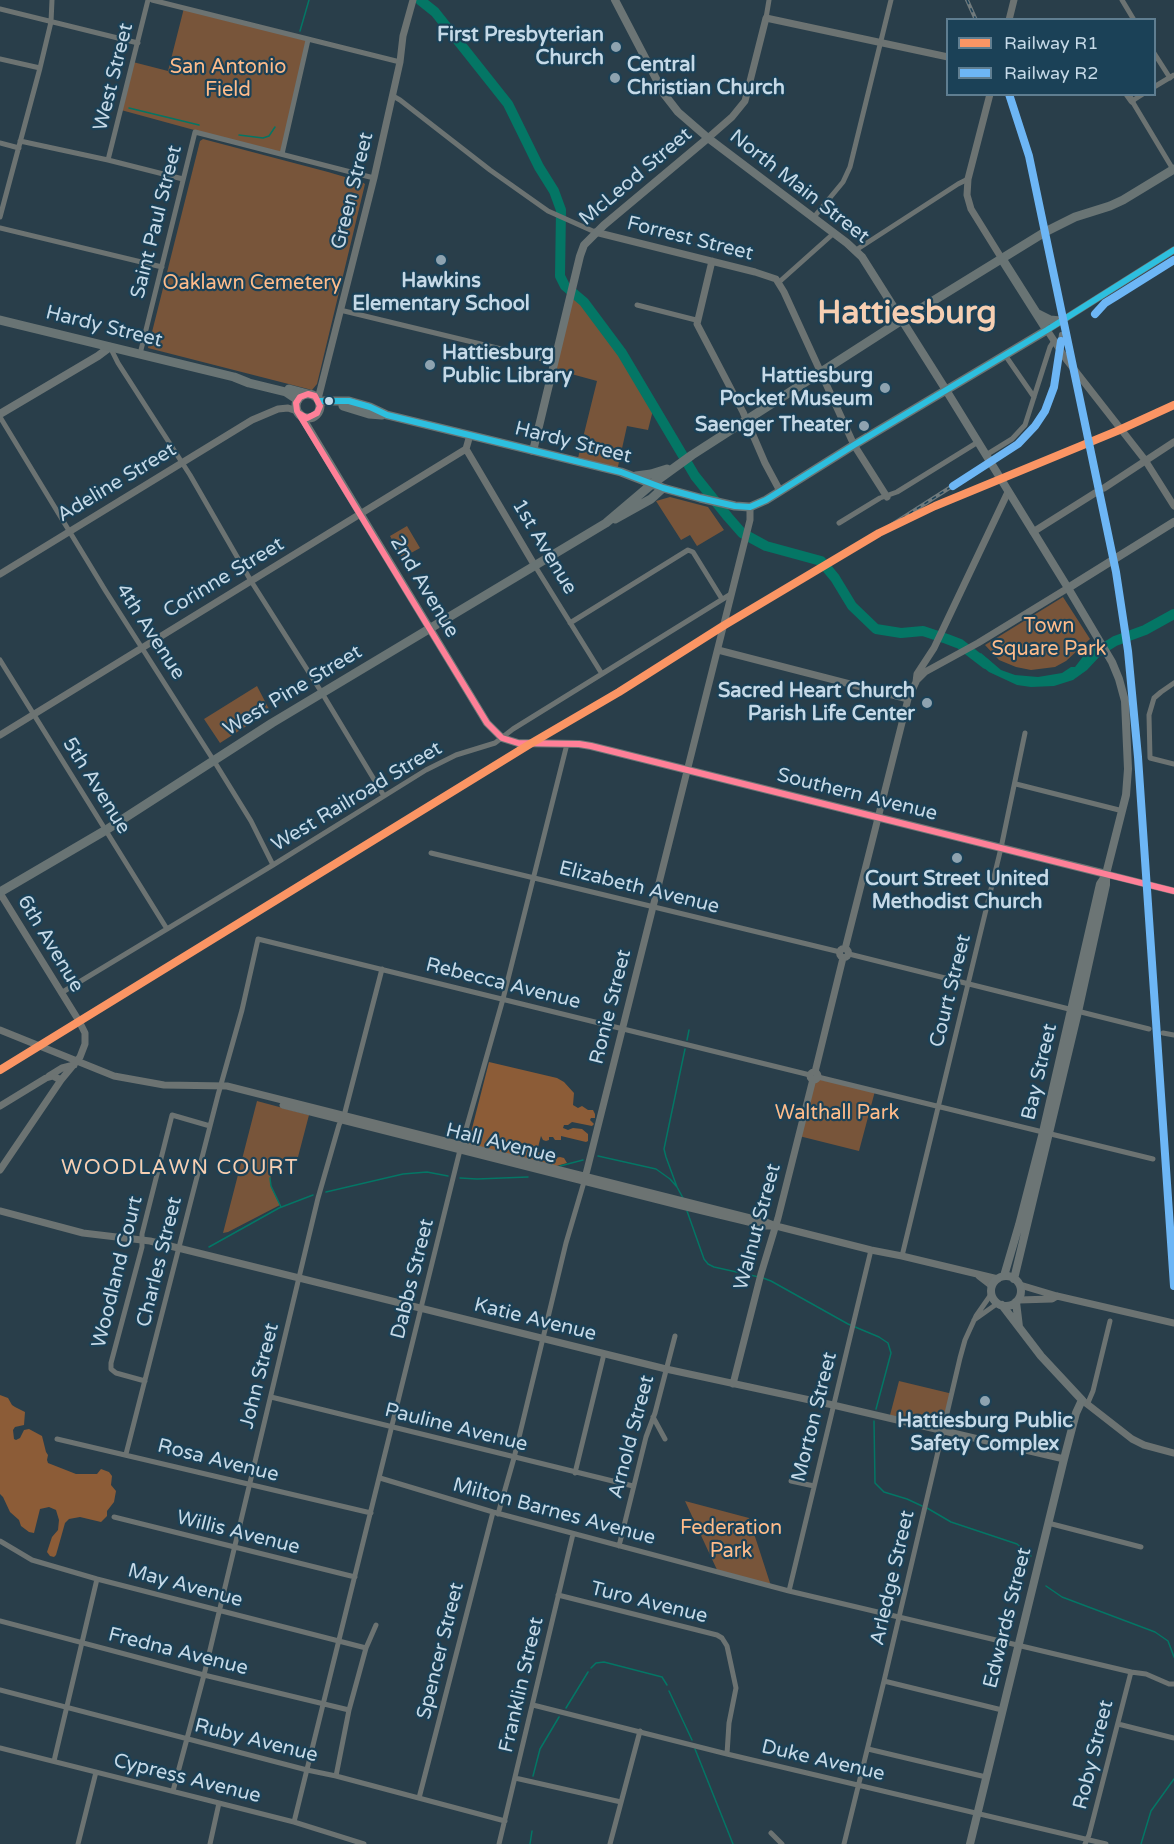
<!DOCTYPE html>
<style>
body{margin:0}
#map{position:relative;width:1174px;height:1844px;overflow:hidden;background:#293e4a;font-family:"Varela Round",sans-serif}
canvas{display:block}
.legend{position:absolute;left:946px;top:18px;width:210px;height:78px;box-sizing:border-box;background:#1b4157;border:2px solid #5f7e91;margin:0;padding:8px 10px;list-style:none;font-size:18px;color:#c5d9e7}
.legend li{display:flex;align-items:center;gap:12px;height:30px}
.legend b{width:30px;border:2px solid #5f7e91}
</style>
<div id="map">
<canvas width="1174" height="1844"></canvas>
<ul class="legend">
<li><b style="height:8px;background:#fb9564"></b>Railway R1</li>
<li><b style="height:8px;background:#6db6f5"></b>Railway R2</li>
</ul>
</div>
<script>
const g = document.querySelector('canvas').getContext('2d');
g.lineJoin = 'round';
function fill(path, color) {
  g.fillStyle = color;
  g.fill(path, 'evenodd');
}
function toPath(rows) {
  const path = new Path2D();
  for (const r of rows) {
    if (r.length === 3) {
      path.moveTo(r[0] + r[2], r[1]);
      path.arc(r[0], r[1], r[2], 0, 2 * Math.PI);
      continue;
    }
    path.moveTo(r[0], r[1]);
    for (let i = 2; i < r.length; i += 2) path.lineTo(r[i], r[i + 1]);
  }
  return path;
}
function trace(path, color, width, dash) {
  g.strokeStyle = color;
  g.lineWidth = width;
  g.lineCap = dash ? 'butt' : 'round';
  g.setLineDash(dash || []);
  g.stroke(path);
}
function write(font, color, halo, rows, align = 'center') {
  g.font = font + ' "Varela Round",sans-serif';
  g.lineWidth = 4.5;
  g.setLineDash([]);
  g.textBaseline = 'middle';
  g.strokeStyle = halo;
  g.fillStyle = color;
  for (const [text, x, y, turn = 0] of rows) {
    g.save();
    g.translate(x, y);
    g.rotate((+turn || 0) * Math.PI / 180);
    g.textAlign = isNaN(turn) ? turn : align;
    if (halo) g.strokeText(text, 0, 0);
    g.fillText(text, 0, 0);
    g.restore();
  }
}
fill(toPath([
 [184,8,308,40,282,154,121,110,133,62,168,71],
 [203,139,328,172,362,182,365,184,317,384,312,390,148,348,200,141],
 [571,291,584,302,622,353,654,406,648,430,627,426,617,471,577,462,597,381,553,369],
 [670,497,708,507,724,530,697,546,690,535,681,540,656,501],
 [407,526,420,548,402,558,390,536],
 [1063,597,1090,639,1066,661,1055,667,1031,670,1016,667,999,660,985,645],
 [257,686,270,711,220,743,204,719],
 [817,1079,875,1091,859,1151,799,1136,814,1080],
 [257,1101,309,1115,298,1157,281,1159,272,1166,270,1181,272,1189,280,1205,228,1232,223,1233],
 [899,1381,953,1394,943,1432,889,1419],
 [685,1501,749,1518,771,1586,718,1572]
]), '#78553a');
fill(toPath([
 [489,1062,557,1078,564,1082,574,1093,573,1105,578,1108,582,1106,588,1110,593,1110,595,1114,595,1118,591,1118,590,1120,594,1124,592,1126,572,1122,568,1125,564,1125,563,1128,568,1130,573,1128,582,1129,588,1134,588,1141,586,1142,561,1136,561,1140,555,1140,553,1137,549,1137,549,1140,546,1141,543,1140,541,1136,537,1151,551,1159,560,1157,564,1158,567,1163,553,1167,488,1150,486,1146,482,1149,479,1147,480,1140,478,1138,474,1144,470,1146,468,1144],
 [0,1395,8,1398,12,1405,15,1407,25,1412,24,1425,15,1427,13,1430,14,1439,16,1440,20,1438,24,1430,29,1429,42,1436,46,1452,48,1455,47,1460,48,1463,76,1474,97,1474,101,1469,109,1472,112,1476,111,1485,116,1491,114,1502,107,1511,107,1516,101,1522,80,1517,69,1519,65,1523,56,1555,54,1557,50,1556,47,1552,52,1537,58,1530,59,1520,56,1510,49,1507,40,1509,34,1533,29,1532,21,1526,19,1520,10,1512,3,1497,0,1494]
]), '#8c5c37');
fill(toPath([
 [1095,648,1100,656,1087,670,1073,680,1054,686,1031,687,1017,685,989,672,973,659,981,653,1001,670,1015,675,1038,677,1062,673,1071,667,1075,667,1088,650]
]), '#047665');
trace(toPath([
 [300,31,309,0],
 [129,108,199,125],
 [239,135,263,138,269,136,275,127],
 [687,1040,689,1030],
 [598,1156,656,1169,670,1179,677,1187,683,1198],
 [560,1166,583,1160],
 [270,1178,271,1186,281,1207],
 [460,1178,477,1179,528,1177],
 [677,1187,666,1157,664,1149,685,1049],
 [326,1192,403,1174,427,1172,448,1176],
 [687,1211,704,1259,708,1264,714,1267,759,1277],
 [209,1247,279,1208,313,1195],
 [763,1278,771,1281,848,1324,879,1337,888,1343,891,1353,876,1409],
 [874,1421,875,1483,884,1492,907,1499,922,1506],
 [927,1508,951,1522,1017,1544,1031,1556],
 [1046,1586,1062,1597,1155,1632,1168,1641,1174,1657],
 [591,1668,596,1663,604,1662,662,1677,667,1685],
 [669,1691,692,1740],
 [566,1708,588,1672],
 [695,1749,733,1844],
 [533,1776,540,1749,559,1717],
 [530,1844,532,1831],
 [1141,1844,1151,1811,1174,1779]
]), '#047665', 1.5);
trace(toPath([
 [420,0,435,12,508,104,539,167,554,191,561,210,560,276,565,286,584,302,622,353,695,476,728,517,742,533,766,546,821,561,835,578,852,606,876,629,901,633,923,631,947,639,960,644,986,664],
 [1088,660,1091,656,1115,641,1145,630,1174,614]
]), '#047665', 10);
trace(toPath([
 [152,0,400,62],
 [1122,0,1134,20],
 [0,9,138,43],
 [766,18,769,0],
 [1154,53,1170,78],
 [0,59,40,68],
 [1154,87,1174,75],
 [1143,94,1132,101,1174,171],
 [393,96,400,100,490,170,548,211,595,232],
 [20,141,108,160,183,179],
 [0,143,19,148],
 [282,154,308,40],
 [108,160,148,0],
 [0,217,40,68,51,22,52,0],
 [814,217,843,182,850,167,891,0],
 [0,228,162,267],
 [856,250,958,184,968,179],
 [778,283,834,233],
 [637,305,696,320],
 [340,310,555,362],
 [110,347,118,363,190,475,251,581,322,693,384,796],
 [140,354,195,132,374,178],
 [1005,355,1034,397],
 [0,417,105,590,214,761,251,821,273,865],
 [986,455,1012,439,1025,425,1050,347,1054,341],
 [839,523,880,498,897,492,978,442],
 [535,566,602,674],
 [570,623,688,550,693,552,722,599],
 [0,660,167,929],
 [1174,683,1161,692,1154,698,1149,715,1150,758,1174,764],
 [1016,784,1123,811],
 [431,853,840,952],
 [849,954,1149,1029],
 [61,993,273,865,426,770,456,755,495,743,513,729,731,594],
 [1163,1033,1174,1035],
 [818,1077,1153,1159],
 [902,1256,1001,848,1025,733],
 [974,1320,998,1303],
 [145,1381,116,1373,111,1369,111,1363,142,1247,142,1234,172,1115,210,1126],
 [271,1397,633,1486],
 [1087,1405,1093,1391,1110,1321],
 [653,1417,665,1439],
 [57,1439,371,1513],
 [126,1454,218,1095,242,1010,258,939,810,1075],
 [575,1473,604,1354],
 [380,1478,493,1512,789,1591,1131,1672,1146,1674,1169,1684,1174,1684],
 [791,1481,814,1486],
 [498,1514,514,1458,566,1243,584,1182],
 [114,1517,355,1577],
 [1048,1523,1141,1547],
 [0,1541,32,1560,97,1579,366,1648],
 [619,1546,646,1437,655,1413,675,1336],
 [789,1591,871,1250],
 [558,1595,717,1635,722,1638,727,1646,736,1688,729,1723,727,1754],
 [0,1621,204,1675,349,1710],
 [884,1681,1002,1710],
 [0,1690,307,1770,336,1776,505,1821],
 [533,1705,727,1754,1106,1844],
 [1118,1724,1174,1738],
 [0,1748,219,1803,294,1822,364,1844],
 [868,1749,986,1777],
 [54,1761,97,1579],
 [336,1776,349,1710,366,1648,376,1625],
 [515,1778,621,1802],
 [173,1791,204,1675,318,1198,339,1125,345,1112,382,969],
 [419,1798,493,1512],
 [294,1822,459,1154,503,999,567,744],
 [771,1833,782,1844],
 [78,1844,96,1772],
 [210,1844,219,1803],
 [499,1844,573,1534],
 [610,1844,640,1731],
 [844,1844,884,1681,960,1358,965,1340,976,1316,992,1293],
 [1085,1844,1089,1835,1131,1672]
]), '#6c7372', 5);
trace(toPath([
 [1009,20,1014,0],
 [990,94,968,179,967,195,971,209,1002,259],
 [1127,94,1132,101],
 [708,138,732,117,745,101,766,18,948,57],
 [595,232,755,272,776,279,784,292,854,445,887,497],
 [1174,250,1047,330,1066,359,1145,460,1174,506],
 [712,261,697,324,743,412,765,463,780,491],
 [318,399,374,178,400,62,403,36,413,0],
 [470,435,466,449,535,566],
 [1104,488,1174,442],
 [1033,532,1095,493],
 [0,574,252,420,278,409,288,408,297,411],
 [718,650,908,699],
 [917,680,925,672,978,643,1068,588],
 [0,735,466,449],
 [1106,874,1174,891],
 [0,893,79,1021,85,1033,85,1044,80,1057,61,1080,0,1170],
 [844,953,4.5],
 [845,949,908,699,916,682,917,674,934,648,1008,492],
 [0,1030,114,1076,164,1085,227,1086,766,1222,776,1226,871,1250,902,1256,998,1279],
 [815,1072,843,958],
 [814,1076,4],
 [49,1076,62,1068,74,1065],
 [283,1105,682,1206,765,1226,773,1226],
 [0,1106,46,1078,53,1076,61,1080],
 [584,1182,750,520,750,507],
 [0,1211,83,1233,150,1241,666,1369,833,1405,1064,1459],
 [979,1276,992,1286],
 [1020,1285,1057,1296,1174,1323],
 [1019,1300,1052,1299,1057,1296],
 [733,1384,761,1274,778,1218,813,1079],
 [1082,1400,1132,1439,1144,1445,1174,1453]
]), '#6c7372', 7);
trace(toPath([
 [615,0,664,94,678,112,708,138,847,243,862,257,946,390,1068,588,1112,662,1119,679,1125,701,1128,769,1126,795,1106,874,1106,885,1078,1012,1014,1279],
 [0,414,98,356,110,347],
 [300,414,487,723,502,738,518,743,579,744,591,746,1106,874],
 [533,451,580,256,584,245,604,225,708,138],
 [1068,588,1174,522],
 [1004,1276,1019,1225,1043,1132,1100,884,1106,875],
 [1006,1291,15],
 [1016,1302,1019,1327],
 [970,1844,1064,1459,1076,1413,1082,1400,1041,1356,1002,1305]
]), '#6c7575', 8);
trace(toPath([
 [1038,314,1050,320,1061,321],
 [0,320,234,377,249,383,286,392,298,400],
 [289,389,308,394],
 [308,406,12],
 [319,401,349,401,370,407,387,415,621,472,663,488,700,498,735,506,750,507,766,500,854,445,1047,330,1002,259],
 [343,406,369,414,382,415],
 [636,476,651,474,667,469],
 [615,519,651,499,663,488],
 [0,892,106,830,272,723,606,523,652,484,692,455,902,320,1045,232,1075,217,1110,206,1123,200,1174,169]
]), '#697474', 9);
const rail = toPath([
 [967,0,976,20],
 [1009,94,1029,156,1116,572,1128,651,1138,757,1174,1286],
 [1095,314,1105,303,1118,295,1174,260],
 [879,533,1018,444,1035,426,1045,411,1054,387,1061,334]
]);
trace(rail, '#707a7c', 4);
trace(rail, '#1b4157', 1.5, [4.5]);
trace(toPath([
 [319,401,349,401,370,407,387,415,621,472,663,488,700,498,735,506,750,507,766,500,854,445,1047,330,1174,250]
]), '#2dbfdf', 6);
trace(toPath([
 [300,414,307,418,317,413,320,406,315,396,308,394,300,397,296,403,297,411,487,723,502,738,518,743,579,744,591,746,1174,891]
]), '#ff8098', 6);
trace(toPath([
 [0,1070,530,744,619,692,723,626,879,533,935,506,1117,431,1174,405]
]), '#fb9564', 8);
trace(toPath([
 [1009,94,1029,156,1116,572,1128,651,1138,757,1174,1286],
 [1095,314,1105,303,1118,295,1174,260],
 [953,486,1018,444,1035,426,1045,411,1054,387,1061,341]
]), '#6db6f5', 8);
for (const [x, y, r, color] of [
 [616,47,6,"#8ea3b0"],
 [615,78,6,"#8ea3b0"],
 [441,260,6,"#8ea3b0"],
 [430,365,6,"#8ea3b0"],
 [885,388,6,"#8ea3b0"],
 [329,401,5,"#c5d9e7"],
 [864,426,6,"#8ea3b0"],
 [927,703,6,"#8ea3b0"],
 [957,858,6,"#8ea3b0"],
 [985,1401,6,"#8ea3b0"]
]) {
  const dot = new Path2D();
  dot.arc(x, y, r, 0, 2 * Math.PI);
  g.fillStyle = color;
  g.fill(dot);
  trace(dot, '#1b4157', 2);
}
write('bold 20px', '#c5d9e7', '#1b4157', [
 ["First Presbyterian",604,36],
 ["Church",604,59],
 ["Central",627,66,"left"],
 ["Christian Church",627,89,"left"],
 ["Hawkins",441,282,"center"],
 ["Elementary School",441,305,"center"],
 ["Hattiesburg",442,354,"left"],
 ["Public Library",442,377,"left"],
 ["Hattiesburg",873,377],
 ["Pocket Museum",873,400],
 ["Saenger Theater",852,426],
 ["Sacred Heart Church",915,692],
 ["Parish Life Center",915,715],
 ["Court Street United",957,880,"center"],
 ["Methodist Church",957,903,"center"],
 ["Hattiesburg Public",985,1422,"center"],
 ["Safety Complex",985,1445,"center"]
], 'right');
write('20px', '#ffbc8a', '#1b4157', [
 ["San Antonio",228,68],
 ["Field",228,91],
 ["Oaklawn Cemetery",252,284],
 ["Town",1049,627],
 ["Square Park",1049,650],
 ["Walthall Park",837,1114],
 ["Federation",731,1529],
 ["Park",731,1552]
]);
write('20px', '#c5d9e7', '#1b4157', [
 ["West Street",114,77,-76],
 ["McLeod Street",636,177,-40],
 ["North Main Street",799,187,38],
 ["Green Street",353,191,-76],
 ["Saint Paul Street",157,222,-76],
 ["Forrest Street",690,239,14],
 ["Hardy Street",104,327,14],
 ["Hardy Street",573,443,14],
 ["Adeline Street",117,483,-31],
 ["1st Avenue",544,547,59],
 ["Corinne Street",224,578,-31],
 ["2nd Avenue",424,587,59],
 ["4th Avenue",150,632,57],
 ["West Pine Street",293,691,-31],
 ["5th Avenue",96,786,58],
 ["Southern Avenue",857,795,14],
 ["West Railroad Street",357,797,-31],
 ["Elizabeth Avenue",639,888,14],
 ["6th Avenue",50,944,59],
 ["Rebecca Avenue",503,984,14],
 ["Court Street",951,991,-76],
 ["Ronie Street",611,1007,-76],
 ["Bay Street",1040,1072,-77],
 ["Hall Avenue",501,1144,14],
 ["Walnut Street",758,1227,-75],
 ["Charles Street",160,1262,-76],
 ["Woodland Court",118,1272,-76],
 ["Dabbs Street",413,1279,-76],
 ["Katie Avenue",535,1320,14],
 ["John Street",260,1376,-76],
 ["Morton Street",815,1417,-76],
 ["Pauline Avenue",456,1428,14],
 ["Arnold Street",632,1437,-75],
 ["Rosa Avenue",218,1461,14],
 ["Milton Barnes Avenue",554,1512,15],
 ["Willis Avenue",238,1533,14],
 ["Arledge Street",893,1578,-77],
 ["May Avenue",185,1586,15],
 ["Turo Avenue",649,1603,14],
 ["Edwards Street",1008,1618,-76],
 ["Spencer Street",441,1651,-76],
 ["Fredna Avenue",178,1652,14],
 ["Franklin Street",522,1685,-77],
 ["Ruby Avenue",256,1741,14],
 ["Roby Street",1094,1755,-76],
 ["Duke Avenue",823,1761,13],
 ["Cypress Avenue",187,1779,14]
]);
g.letterSpacing = '1.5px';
write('21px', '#f7cfb2', '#1b4157', [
 ["WOODLAWN COURT",180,1168]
]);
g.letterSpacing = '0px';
write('bold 32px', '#f7cfb2', '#1b4157', [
 ["Hattiesburg",907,315]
]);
</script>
